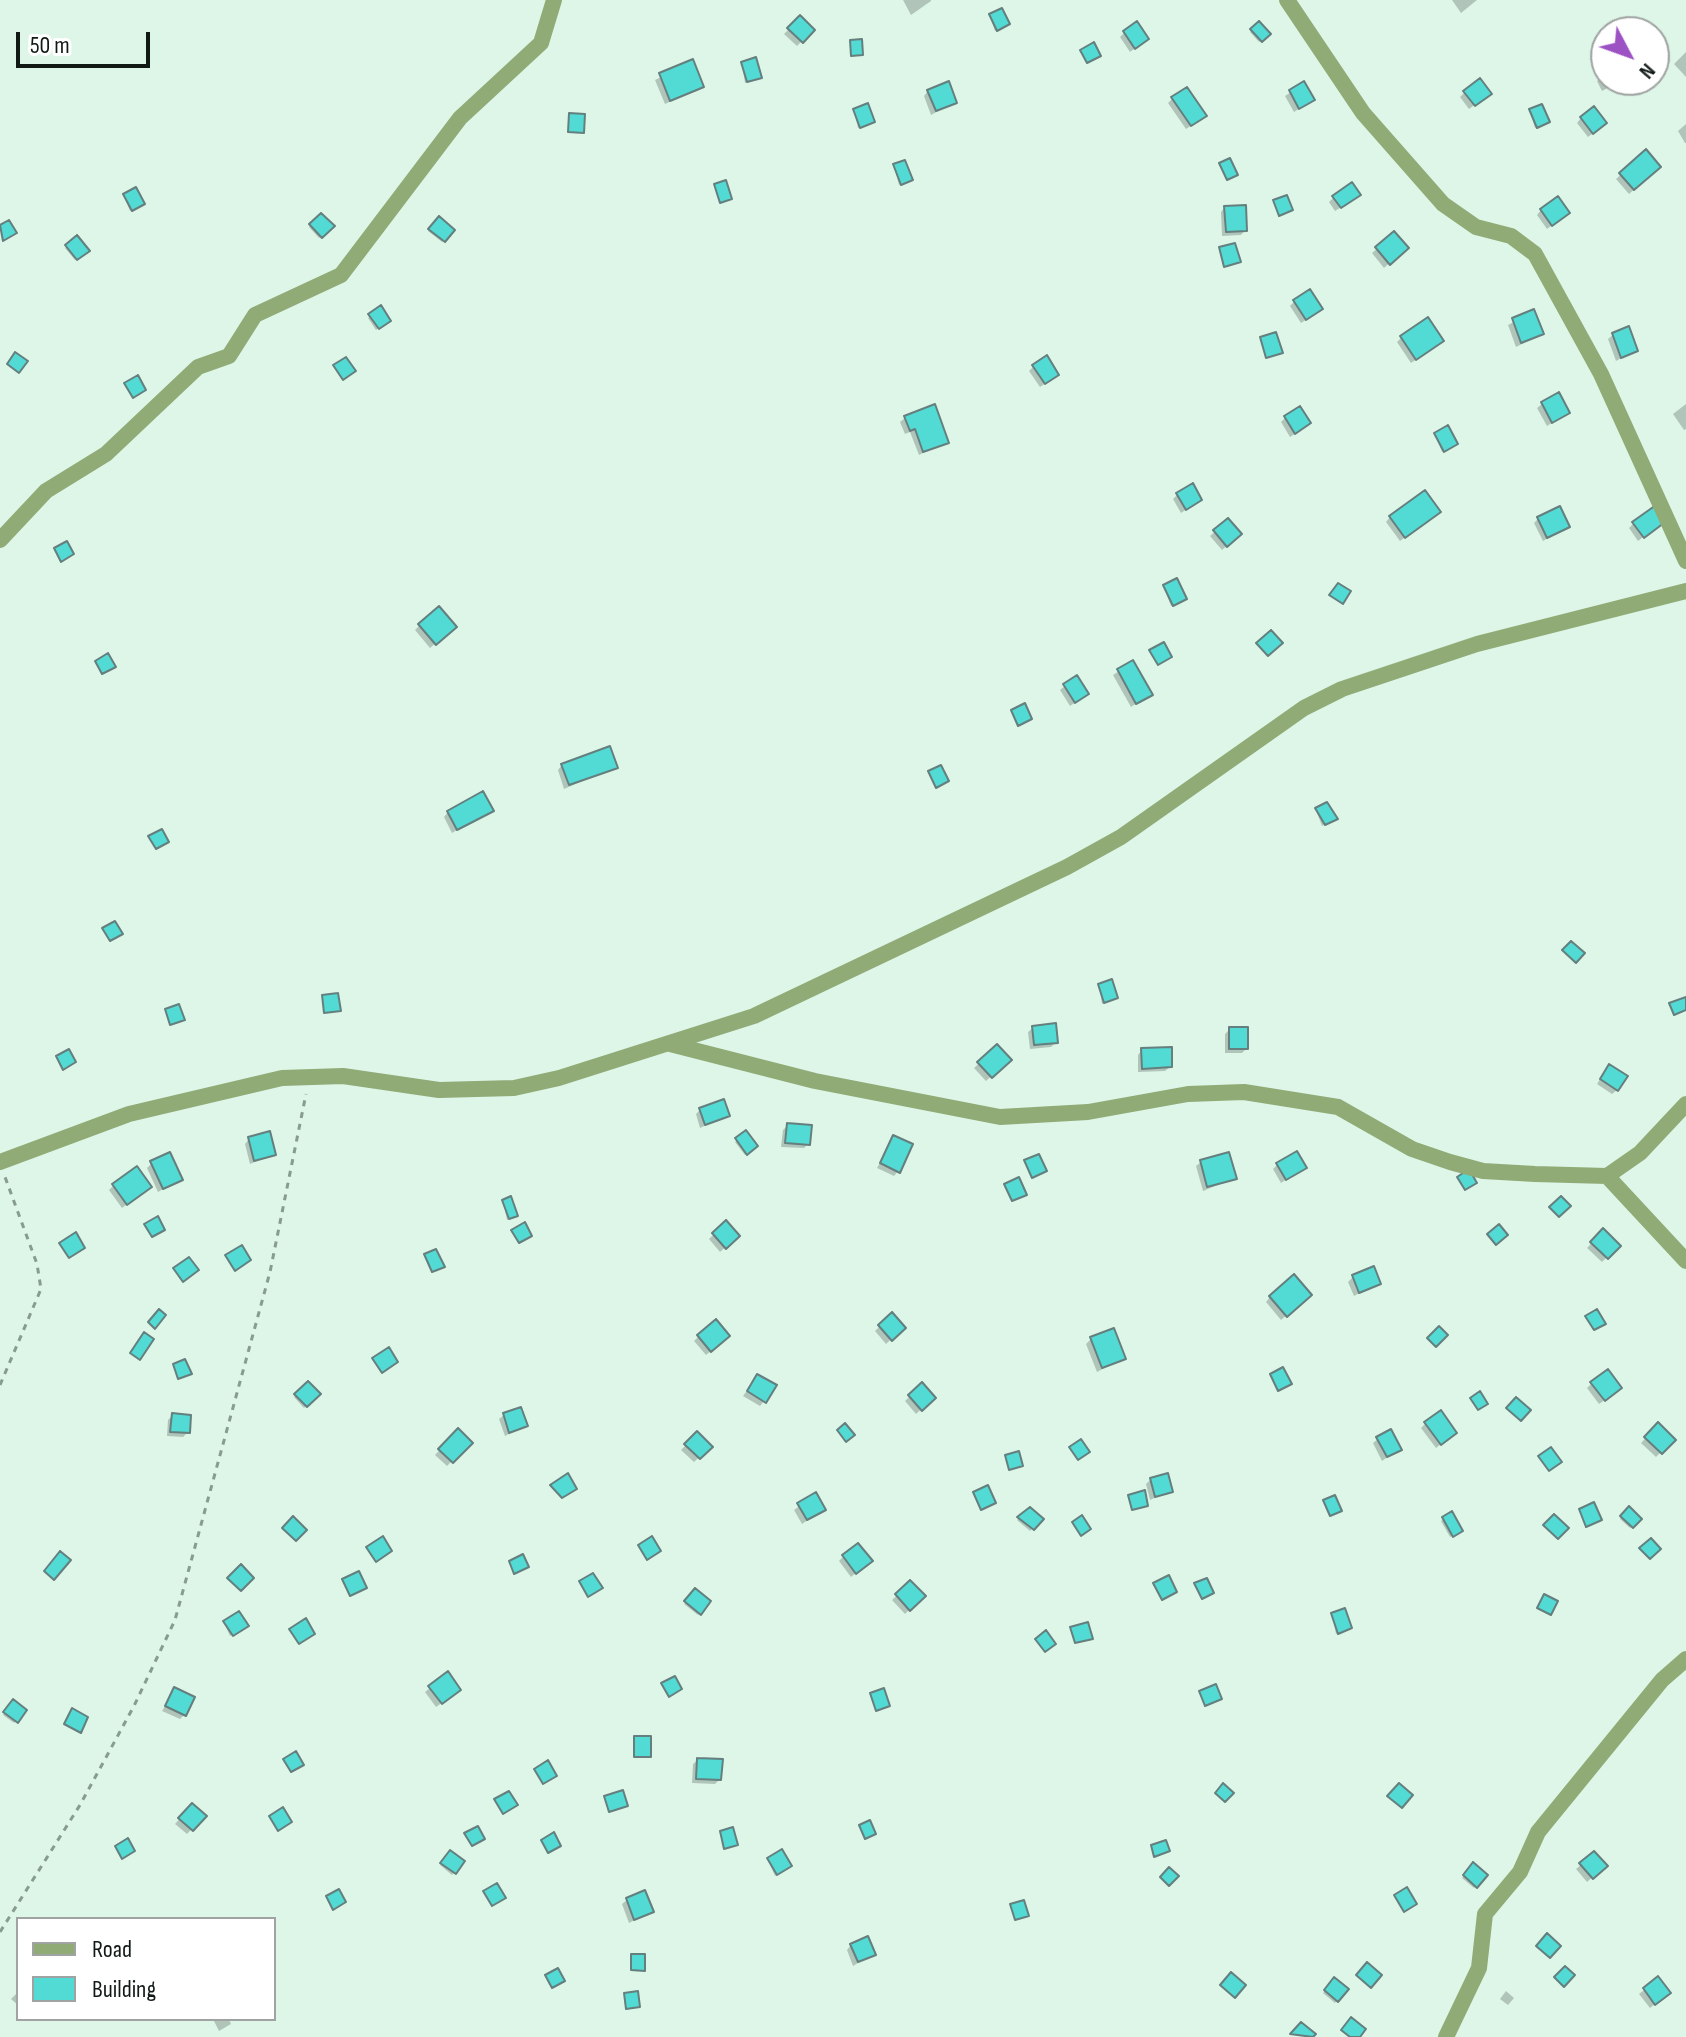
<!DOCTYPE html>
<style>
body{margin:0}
#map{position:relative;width:1686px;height:2037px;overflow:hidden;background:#ddf6e8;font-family:"Sofia Sans Condensed",sans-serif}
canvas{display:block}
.legend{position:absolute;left:16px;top:1917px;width:260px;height:104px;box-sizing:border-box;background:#fff;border:2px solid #9fa3a1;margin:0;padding:10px 14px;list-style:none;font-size:24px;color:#101914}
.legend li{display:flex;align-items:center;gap:16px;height:40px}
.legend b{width:40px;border:2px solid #9fa3a1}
.north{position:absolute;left:1590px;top:16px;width:80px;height:80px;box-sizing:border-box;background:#fff;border:2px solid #9fa3a1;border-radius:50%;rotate:131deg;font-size:22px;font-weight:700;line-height:32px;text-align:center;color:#101914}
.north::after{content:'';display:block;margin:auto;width:28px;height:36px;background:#9d52c4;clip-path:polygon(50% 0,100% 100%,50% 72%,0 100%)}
.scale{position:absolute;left:16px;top:32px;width:134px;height:36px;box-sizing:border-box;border:4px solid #101914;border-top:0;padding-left:10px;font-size:24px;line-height:28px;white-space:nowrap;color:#101914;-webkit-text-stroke:6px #fff;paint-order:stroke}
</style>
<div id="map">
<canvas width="1686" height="2037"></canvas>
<ul class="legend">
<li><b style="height:10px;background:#90ab76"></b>Road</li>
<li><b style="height:22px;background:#52dbd4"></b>Building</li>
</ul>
<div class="north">N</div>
<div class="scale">50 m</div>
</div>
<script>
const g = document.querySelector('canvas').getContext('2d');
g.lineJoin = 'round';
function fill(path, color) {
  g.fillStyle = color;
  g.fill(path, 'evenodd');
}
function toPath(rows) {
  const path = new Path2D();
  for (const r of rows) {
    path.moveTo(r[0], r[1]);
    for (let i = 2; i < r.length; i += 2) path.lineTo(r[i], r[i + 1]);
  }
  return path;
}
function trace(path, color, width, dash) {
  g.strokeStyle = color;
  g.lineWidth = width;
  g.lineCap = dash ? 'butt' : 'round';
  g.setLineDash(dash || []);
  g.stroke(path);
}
fill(toPath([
 [903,0,931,0,931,1,911,15],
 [1452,0,1477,0,1461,13],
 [990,16,1006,25,995,31],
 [800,18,813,30,797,46,784,34],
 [1259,24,1268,34,1259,42,1250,32],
 [1124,33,1142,43,1130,52,1120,37],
 [1686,52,1686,77,1674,64],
 [692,62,702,87,665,104,655,80],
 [742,64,758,79,745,83],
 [1606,75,1606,80,1613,80,1615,84,1602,91,1597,81],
 [1303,84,1312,100,1294,112,1285,96],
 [928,91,955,102,931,115,924,96],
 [1465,92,1484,98,1469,109,1460,97],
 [1173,98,1200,120,1186,129,1168,103],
 [854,111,871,123,858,128],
 [1530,111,1546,123,1535,128],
 [1581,118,1600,128,1588,137,1577,123],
 [1686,124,1686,143,1685,143,1678,131],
 [1646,152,1659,167,1629,194,1616,179],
 [894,166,909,181,899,185],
 [124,196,141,206,130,211],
 [1334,197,1354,199,1335,211,1329,202],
 [1225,207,1245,230,1241,235,1222,236,1221,212],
 [1541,210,1563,217,1547,229,1537,215],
 [321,216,332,226,319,238,309,227],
 [439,219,452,230,442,242,428,231],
 [1394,234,1406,248,1384,268,1372,253],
 [77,238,87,251,75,260,65,248],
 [1294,302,1315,314,1301,323,1290,306],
 [380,308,389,320,376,330,368,318],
 [1533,312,1542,334,1516,347,1508,325],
 [1613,335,1636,350,1616,361,1608,339],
 [1402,337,1437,346,1411,363,1397,342],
 [1034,366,1052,379,1040,387,1029,371],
 [1542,404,1567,413,1547,426,1537,408],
 [1686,404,1686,429,1684,430,1673,414],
 [905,418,946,442,919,455,910,432,905,434,900,422],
 [1285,418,1304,428,1290,437,1281,422],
 [1435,434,1454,445,1442,452],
 [1178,494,1200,500,1181,513,1173,499],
 [1434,516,1400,541,1386,522,1390,517],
 [1538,519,1567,527,1543,541,1534,523],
 [1228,520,1240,534,1222,550,1210,536],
 [1634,523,1660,524,1638,541,1629,528],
 [1164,587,1183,600,1171,606],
 [420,625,450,631,430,648,415,630],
 [1133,662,1150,694,1131,707,1113,675],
 [1065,686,1082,698,1070,706,1060,690],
 [562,765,615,767,564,789,558,770],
 [491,810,452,833,444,817,448,812],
 [1316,810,1333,818,1322,826],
 [1099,985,1116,998,1102,1004],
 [1033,1028,1056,1042,1051,1047,1030,1049,1028,1032],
 [1230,1029,1246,1049,1242,1053,1225,1053,1225,1034],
 [997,1047,1009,1060,986,1081,974,1068],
 [1142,1050,1170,1067,1165,1071,1138,1072,1138,1055],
 [1605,1071,1617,1090,1612,1094,1597,1084],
 [700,1110,728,1115,700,1128,696,1114],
 [788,1125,808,1144,804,1148,781,1147,783,1130],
 [745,1133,755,1146,745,1155,735,1142],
 [894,1137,898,1171,894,1176,877,1168],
 [249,1139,274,1154,250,1164,245,1144],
 [1201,1162,1235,1178,1203,1191,1196,1166],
 [152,1163,181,1179,158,1192,147,1168],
 [1278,1164,1304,1168,1281,1183,1273,1169],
 [114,1185,145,1191,122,1208,109,1190],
 [503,1201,514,1217,507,1220],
 [726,1223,738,1236,720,1252,709,1239],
 [1603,1231,1618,1246,1602,1262,1587,1248],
 [1353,1277,1378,1283,1354,1296,1348,1282],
 [1310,1295,1281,1320,1266,1302,1270,1297],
 [892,1315,903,1328,886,1344,875,1331],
 [699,1336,723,1341,706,1355,694,1341],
 [1091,1339,1124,1358,1097,1372,1086,1344],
 [758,1376,764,1401,760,1406,743,1396],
 [1592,1383,1615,1393,1599,1404,1587,1388],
 [308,1384,318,1394,304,1408,294,1397],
 [922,1385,933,1398,916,1414,905,1401],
 [173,1415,188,1432,183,1437,167,1436,168,1420],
 [504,1415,526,1425,505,1436,499,1419],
 [1426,1423,1450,1437,1436,1448,1421,1428],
 [1658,1425,1673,1440,1656,1457,1641,1443],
 [458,1431,470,1443,447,1466,435,1455],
 [697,1434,710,1447,694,1462,681,1450],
 [1378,1439,1399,1449,1382,1461,1373,1443],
 [1151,1479,1170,1491,1150,1500,1146,1484],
 [815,1495,824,1509,802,1524,794,1510],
 [1030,1509,1041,1519,1030,1531,1017,1520],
 [1629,1509,1639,1519,1630,1528,1620,1519],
 [1451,1514,1459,1532,1450,1537,1441,1521],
 [843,1557,865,1565,851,1577,839,1561],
 [910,1583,923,1596,905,1614,892,1600],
 [695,1591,709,1602,698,1615,684,1604],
 [1332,1614,1348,1630,1336,1634],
 [224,1623,245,1627,230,1636],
 [430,1688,454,1694,436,1707,425,1692],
 [175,1690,184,1715,180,1719,162,1711],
 [13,1702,24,1711,14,1723,3,1715],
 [698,1760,720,1779,715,1784,692,1783,693,1764],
 [192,1805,204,1816,187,1834,175,1824],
 [451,1852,463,1862,452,1875,440,1865],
 [1594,1854,1605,1866,1587,1882,1576,1869],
 [768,1860,788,1868,775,1876],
 [1473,1865,1485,1875,1474,1888,1462,1878],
 [627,1900,652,1911,629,1923,622,1904],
 [851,1945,873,1954,853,1966,847,1950],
 [1658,1979,1664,1997,1650,2008,1639,1994],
 [1334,1980,1346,1990,1335,2003,1323,1993],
 [1506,1991,1514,1998,1508,2005,1500,1999],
 [18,1992,18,2005,11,1999],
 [213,2019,229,2019,231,2024,219,2031]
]), '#0003');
const building = toPath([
 [1002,8,1010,24,997,31,989,14,1002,8],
 [800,15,815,30,803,43,787,28,800,15],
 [1137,21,1149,39,1135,49,1123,31,1137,21],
 [1259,21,1271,34,1262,42,1250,29,1259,21],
 [862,39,863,55,851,56,850,40,862,39],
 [1094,42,1101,56,1087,63,1080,50,1094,42],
 [756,57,762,78,747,82,741,62,756,57],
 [693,59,704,87,670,101,659,73,693,59],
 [1480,78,1492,94,1475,106,1463,91,1480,78],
 [949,81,957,103,936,111,927,90,949,81],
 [1304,81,1315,100,1299,109,1289,90,1304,81],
 [1187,87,1207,116,1191,126,1171,97,1187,87],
 [868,103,875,122,860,128,853,109,868,103],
 [1542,104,1550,122,1537,128,1529,109,1542,104],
 [1594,106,1607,123,1593,134,1580,117,1594,106],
 [569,113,585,114,584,133,568,132,569,113],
 [1646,149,1661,167,1634,190,1619,173,1646,149],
 [1230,158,1238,175,1227,180,1219,163,1230,158],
 [905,160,913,180,901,185,893,164,905,160],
 [726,180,732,199,720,203,714,184,726,180],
 [1352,182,1361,195,1341,208,1332,196,1352,182],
 [136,187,145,204,132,211,123,194,136,187],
 [1287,195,1293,210,1279,216,1273,200,1287,195],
 [1558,196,1570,213,1552,226,1540,209,1558,196],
 [1246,205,1247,231,1226,232,1224,206,1246,205],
 [321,213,335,226,322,238,309,224,321,213],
 [439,216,455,230,445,242,428,229,439,216],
 [9,220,17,233,3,241,0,225,9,220],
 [1394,231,1409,248,1390,265,1375,247,1394,231],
 [77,235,90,251,77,260,65,245,77,235],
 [1235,243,1241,262,1224,267,1219,247,1235,243],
 [1310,289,1323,309,1306,320,1293,300,1310,289],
 [381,305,391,321,379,329,368,314,381,305],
 [1534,309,1544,334,1521,343,1512,318,1534,309],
 [1428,317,1444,341,1416,360,1400,336,1428,317],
 [1629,326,1638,351,1621,358,1612,333,1629,326],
 [1276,332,1283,353,1266,358,1260,337,1276,332],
 [15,352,28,361,19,373,7,364,15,352],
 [1047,355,1059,375,1045,384,1032,365,1047,355],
 [346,357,356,371,343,380,333,365,346,357],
 [138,375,146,390,133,398,124,383,138,375],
 [1559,392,1570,413,1552,423,1541,402,1559,392],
 [935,404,949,443,923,452,915,429,910,431,904,416,935,404],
 [1300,406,1311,423,1295,434,1284,416,1300,406],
 [1448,425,1458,444,1444,452,1434,433,1448,425],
 [1193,483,1202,500,1186,510,1176,493,1193,483],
 [1425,490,1441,512,1405,538,1389,516,1425,490],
 [1656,505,1668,520,1644,538,1632,522,1656,505],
 [1560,506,1570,527,1547,538,1537,517,1560,506],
 [1228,518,1242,534,1227,547,1213,530,1228,518],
 [67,541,74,554,61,562,54,548,67,541],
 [1177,578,1187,599,1173,606,1163,585,1177,578],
 [1338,583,1351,591,1343,604,1329,595,1338,583],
 [439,606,457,627,436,645,418,624,439,606],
 [1271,630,1283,643,1268,656,1256,643,1271,630],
 [1164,642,1172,657,1158,665,1149,650,1164,642],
 [108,653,116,667,102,674,95,661,108,653],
 [1133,660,1153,695,1136,704,1117,669,1133,660],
 [1077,675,1089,694,1075,703,1063,684,1077,675],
 [1025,703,1032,719,1018,726,1011,710,1025,703],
 [610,746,618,768,569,785,561,764,610,746],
 [941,765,949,781,936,788,928,771,941,765],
 [483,791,494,811,457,830,447,811,483,791],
 [1327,802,1338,819,1325,825,1315,808,1327,802],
 [162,829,169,842,156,849,148,836,162,829],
 [115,921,123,934,110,941,102,928,115,921],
 [1571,941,1585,953,1576,963,1562,950,1571,941],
 [1112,979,1118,998,1104,1003,1098,984,1112,979],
 [338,993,341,1011,324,1013,322,995,338,993],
 [1686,997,1686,1010,1674,1015,1669,1003,1686,997],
 [179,1004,185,1020,170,1025,165,1009,179,1004],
 [1056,1023,1058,1043,1034,1045,1032,1026,1056,1023],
 [1229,1027,1248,1027,1248,1049,1229,1049,1229,1027],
 [997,1044,1012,1060,992,1078,977,1062,997,1044],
 [1172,1047,1172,1067,1142,1069,1141,1048,1172,1047],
 [69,1049,76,1062,63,1070,56,1056,69,1049],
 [1609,1064,1628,1076,1618,1091,1600,1079,1609,1064],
 [724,1099,730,1116,705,1125,699,1108,724,1099],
 [787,1123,812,1125,810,1145,785,1143,787,1123],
 [746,1130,758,1146,747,1155,735,1138,746,1130],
 [270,1131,276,1155,254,1161,248,1137,270,1131],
 [893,1135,913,1144,900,1173,880,1163,893,1135],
 [1297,1151,1307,1168,1286,1180,1276,1163,1297,1151],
 [170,1152,183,1180,163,1189,150,1161,170,1152],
 [1229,1152,1237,1179,1207,1187,1200,1160,1229,1152],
 [1039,1154,1047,1171,1032,1178,1024,1160,1039,1154],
 [137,1166,152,1187,127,1205,112,1184,137,1166],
 [1469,1169,1477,1183,1465,1190,1457,1177,1469,1169],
 [1019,1177,1027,1195,1012,1201,1004,1184,1019,1177],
 [511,1196,518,1216,509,1219,502,1200,511,1196],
 [1561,1196,1571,1206,1559,1217,1549,1207,1561,1196],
 [158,1216,165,1230,152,1237,144,1224,158,1216],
 [726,1220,740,1236,726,1249,712,1233,726,1220],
 [525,1222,532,1236,519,1243,511,1230,525,1222],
 [1499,1224,1508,1235,1496,1245,1487,1234,1499,1224],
 [1603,1228,1621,1246,1608,1259,1590,1242,1603,1228],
 [76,1232,85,1248,69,1258,59,1243,76,1232],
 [242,1245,251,1260,235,1271,225,1255,242,1245],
 [436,1249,445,1267,432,1272,424,1254,436,1249],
 [189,1257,199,1270,183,1282,173,1268,189,1257],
 [1374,1266,1381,1284,1359,1293,1352,1275,1374,1266],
 [1294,1274,1312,1295,1287,1317,1269,1296,1294,1274],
 [159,1309,166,1315,155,1329,148,1322,159,1309],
 [1597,1309,1606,1324,1594,1330,1585,1316,1597,1309],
 [892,1312,906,1328,892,1341,878,1325,892,1312],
 [716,1319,730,1336,711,1352,697,1335,716,1319],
 [1439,1326,1448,1335,1436,1347,1427,1338,1439,1326],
 [1114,1328,1126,1359,1102,1368,1090,1337,1114,1328],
 [144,1332,154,1339,140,1360,130,1353,144,1332],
 [389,1347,398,1362,382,1373,372,1358,389,1347],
 [185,1359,192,1374,178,1379,173,1364,185,1359],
 [1283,1367,1292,1384,1278,1391,1270,1374,1283,1367],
 [1608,1369,1622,1388,1605,1401,1590,1382,1608,1369],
 [757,1374,777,1385,766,1403,747,1391,757,1374],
 [308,1381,321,1394,307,1407,294,1394,308,1381],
 [922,1382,936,1398,922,1411,908,1395,922,1382],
 [1480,1391,1488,1404,1478,1410,1470,1398,1480,1391],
 [1516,1397,1531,1410,1521,1421,1506,1408,1516,1397],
 [521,1407,528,1426,509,1433,503,1413,521,1407],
 [1441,1410,1457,1433,1441,1445,1424,1422,1441,1410],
 [172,1413,191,1415,190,1433,170,1432,172,1413],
 [1658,1422,1676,1440,1662,1454,1644,1437,1658,1422],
 [845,1423,855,1435,846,1442,837,1430,845,1423],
 [458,1428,473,1443,453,1463,438,1449,458,1428],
 [1391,1429,1402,1450,1387,1457,1376,1437,1391,1429],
 [697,1431,713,1447,700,1459,684,1444,697,1431],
 [1081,1439,1090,1452,1078,1460,1069,1447,1081,1439],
 [1551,1447,1562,1462,1549,1471,1538,1456,1551,1447],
 [1019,1451,1023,1466,1009,1470,1005,1455,1019,1451],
 [568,1473,577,1489,562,1498,550,1485,568,1473],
 [1168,1473,1173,1492,1155,1497,1150,1478,1168,1473],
 [988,1485,996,1503,981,1510,973,1492,988,1485],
 [1145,1490,1148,1506,1132,1510,1128,1495,1145,1490],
 [816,1492,826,1510,807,1520,797,1503,816,1492],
 [1335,1495,1342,1511,1330,1516,1323,1500,1335,1495],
 [1594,1502,1602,1520,1586,1527,1579,1509,1594,1502],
 [1629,1506,1642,1519,1633,1528,1620,1516,1629,1506],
 [1030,1507,1044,1519,1034,1530,1017,1517,1030,1507],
 [1452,1511,1463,1531,1453,1537,1442,1517,1452,1511],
 [1554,1514,1569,1528,1558,1539,1543,1525,1554,1514],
 [1082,1515,1091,1529,1081,1536,1072,1522,1082,1515],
 [293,1516,307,1530,296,1541,282,1528,293,1516],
 [383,1536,392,1551,376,1562,366,1547,383,1536],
 [652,1536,661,1551,647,1560,638,1545,652,1536],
 [1651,1538,1661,1549,1650,1559,1639,1548,1651,1538],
 [858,1543,873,1561,856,1574,842,1555,858,1543],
 [60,1551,71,1560,54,1580,44,1571,60,1551],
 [523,1554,529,1567,514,1574,509,1561,523,1554],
 [241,1564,254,1578,241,1591,227,1578,241,1564],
 [359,1571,367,1588,350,1596,342,1579,359,1571],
 [593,1573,603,1588,588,1597,579,1581,593,1573],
 [1169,1575,1177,1592,1162,1600,1153,1583,1169,1575],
 [1207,1578,1214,1593,1202,1599,1194,1583,1207,1578],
 [910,1580,926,1596,910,1611,895,1594,910,1580],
 [695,1588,711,1601,701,1615,684,1601,695,1588],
 [1544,1594,1558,1601,1551,1615,1537,1608,1544,1594],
 [1345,1608,1352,1628,1338,1634,1331,1613,1345,1608],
 [239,1611,249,1626,233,1636,223,1621,239,1611],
 [306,1618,315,1634,299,1644,289,1629,306,1618],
 [1088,1622,1093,1639,1075,1643,1070,1627,1088,1622],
 [1046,1630,1056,1644,1045,1652,1035,1639,1046,1630],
 [448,1671,461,1690,442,1704,428,1686,448,1671],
 [675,1676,682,1689,669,1697,661,1683,675,1676],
 [1216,1684,1222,1699,1205,1706,1199,1691,1216,1684],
 [174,1687,195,1697,186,1716,165,1706,174,1687],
 [884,1688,890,1706,876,1711,870,1693,884,1688],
 [13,1699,27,1710,18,1723,3,1712,13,1699],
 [72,1708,88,1717,81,1733,64,1724,72,1708],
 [634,1736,651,1736,651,1757,634,1757,634,1736],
 [296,1751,304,1765,291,1772,283,1759,296,1751],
 [697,1758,723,1759,721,1780,696,1779,697,1758],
 [548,1760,557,1776,543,1784,534,1769,548,1760],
 [1223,1783,1234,1793,1225,1802,1215,1793,1223,1783],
 [1399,1783,1413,1795,1402,1808,1387,1796,1399,1783],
 [623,1790,628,1806,609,1812,604,1796,623,1790],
 [509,1791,518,1805,503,1814,494,1799,509,1791],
 [192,1803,207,1816,193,1831,178,1818,192,1803],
 [283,1807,292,1822,278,1831,269,1816,283,1807],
 [870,1820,876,1834,865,1839,859,1825,870,1820],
 [478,1826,485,1839,472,1846,464,1833,478,1826],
 [733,1827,738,1845,724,1849,720,1831,733,1827],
 [554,1832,561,1846,548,1853,541,1840,554,1832],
 [128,1838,135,1851,122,1859,115,1846,128,1838],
 [1166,1840,1170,1851,1154,1857,1151,1845,1166,1840],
 [782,1849,792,1866,777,1875,767,1858,782,1849],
 [450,1850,465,1861,456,1874,440,1863,450,1850],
 [1594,1851,1608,1866,1593,1879,1579,1863,1594,1851],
 [1473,1862,1488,1875,1477,1888,1463,1875,1473,1862],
 [1169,1867,1179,1876,1169,1886,1160,1877,1169,1867],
 [497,1883,506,1898,492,1906,483,1891,497,1883],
 [1407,1887,1417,1904,1404,1912,1394,1895,1407,1887],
 [339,1889,346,1902,333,1910,326,1896,339,1889],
 [645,1890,654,1912,634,1920,626,1898,645,1890],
 [1024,1900,1029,1916,1015,1920,1010,1904,1024,1900],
 [1547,1933,1561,1946,1550,1958,1536,1946,1547,1933],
 [868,1936,876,1955,858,1962,850,1944,868,1936],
 [631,1954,645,1954,645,1971,631,1970,631,1954],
 [1367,1962,1382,1975,1371,1988,1356,1975,1367,1962],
 [1565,1966,1575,1975,1564,1987,1554,1977,1565,1966],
 [558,1968,565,1981,552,1988,545,1975,558,1968],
 [1231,1972,1246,1985,1235,1998,1220,1985,1231,1972],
 [1658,1976,1671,1993,1655,2005,1643,1988,1658,1976],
 [1334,1977,1349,1989,1338,2002,1324,1990,1334,1977],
 [638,1991,640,2007,626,2009,624,1993,638,1991],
 [1351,2017,1366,2029,1360,2037,1350,2037,1341,2030,1351,2017],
 [1301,2022,1316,2034,1313,2037,1290,2034,1301,2022]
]);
fill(building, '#52dbd4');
trace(building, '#647f7d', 2);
trace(toPath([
 [0,1385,41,1289,37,1264,5,1177],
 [0,1932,80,1805,134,1706,175,1620,270,1272,306,1094]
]), '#889b90', 3, [6, 6]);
trace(toPath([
 [1287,0,1363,113,1443,204,1476,227,1511,236,1535,254,1601,374,1686,561],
 [0,540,46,491,106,454,198,367,229,356,255,315,341,275,460,118,541,43,554,0],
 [670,1044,815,1081,1000,1117,1088,1112,1188,1094,1244,1092,1338,1107,1412,1149,1450,1162,1483,1171,1535,1174,1607,1176,1640,1153,1686,1104],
 [0,1162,129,1114,282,1078,343,1076,439,1090,514,1088,559,1078,754,1016,1067,867,1121,837,1304,708,1342,689,1477,644,1686,591],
 [1607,1176,1686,1261],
 [1446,2037,1479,1968,1485,1914,1520,1872,1538,1832,1662,1680,1686,1659]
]), '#90ab76', 16);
</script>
